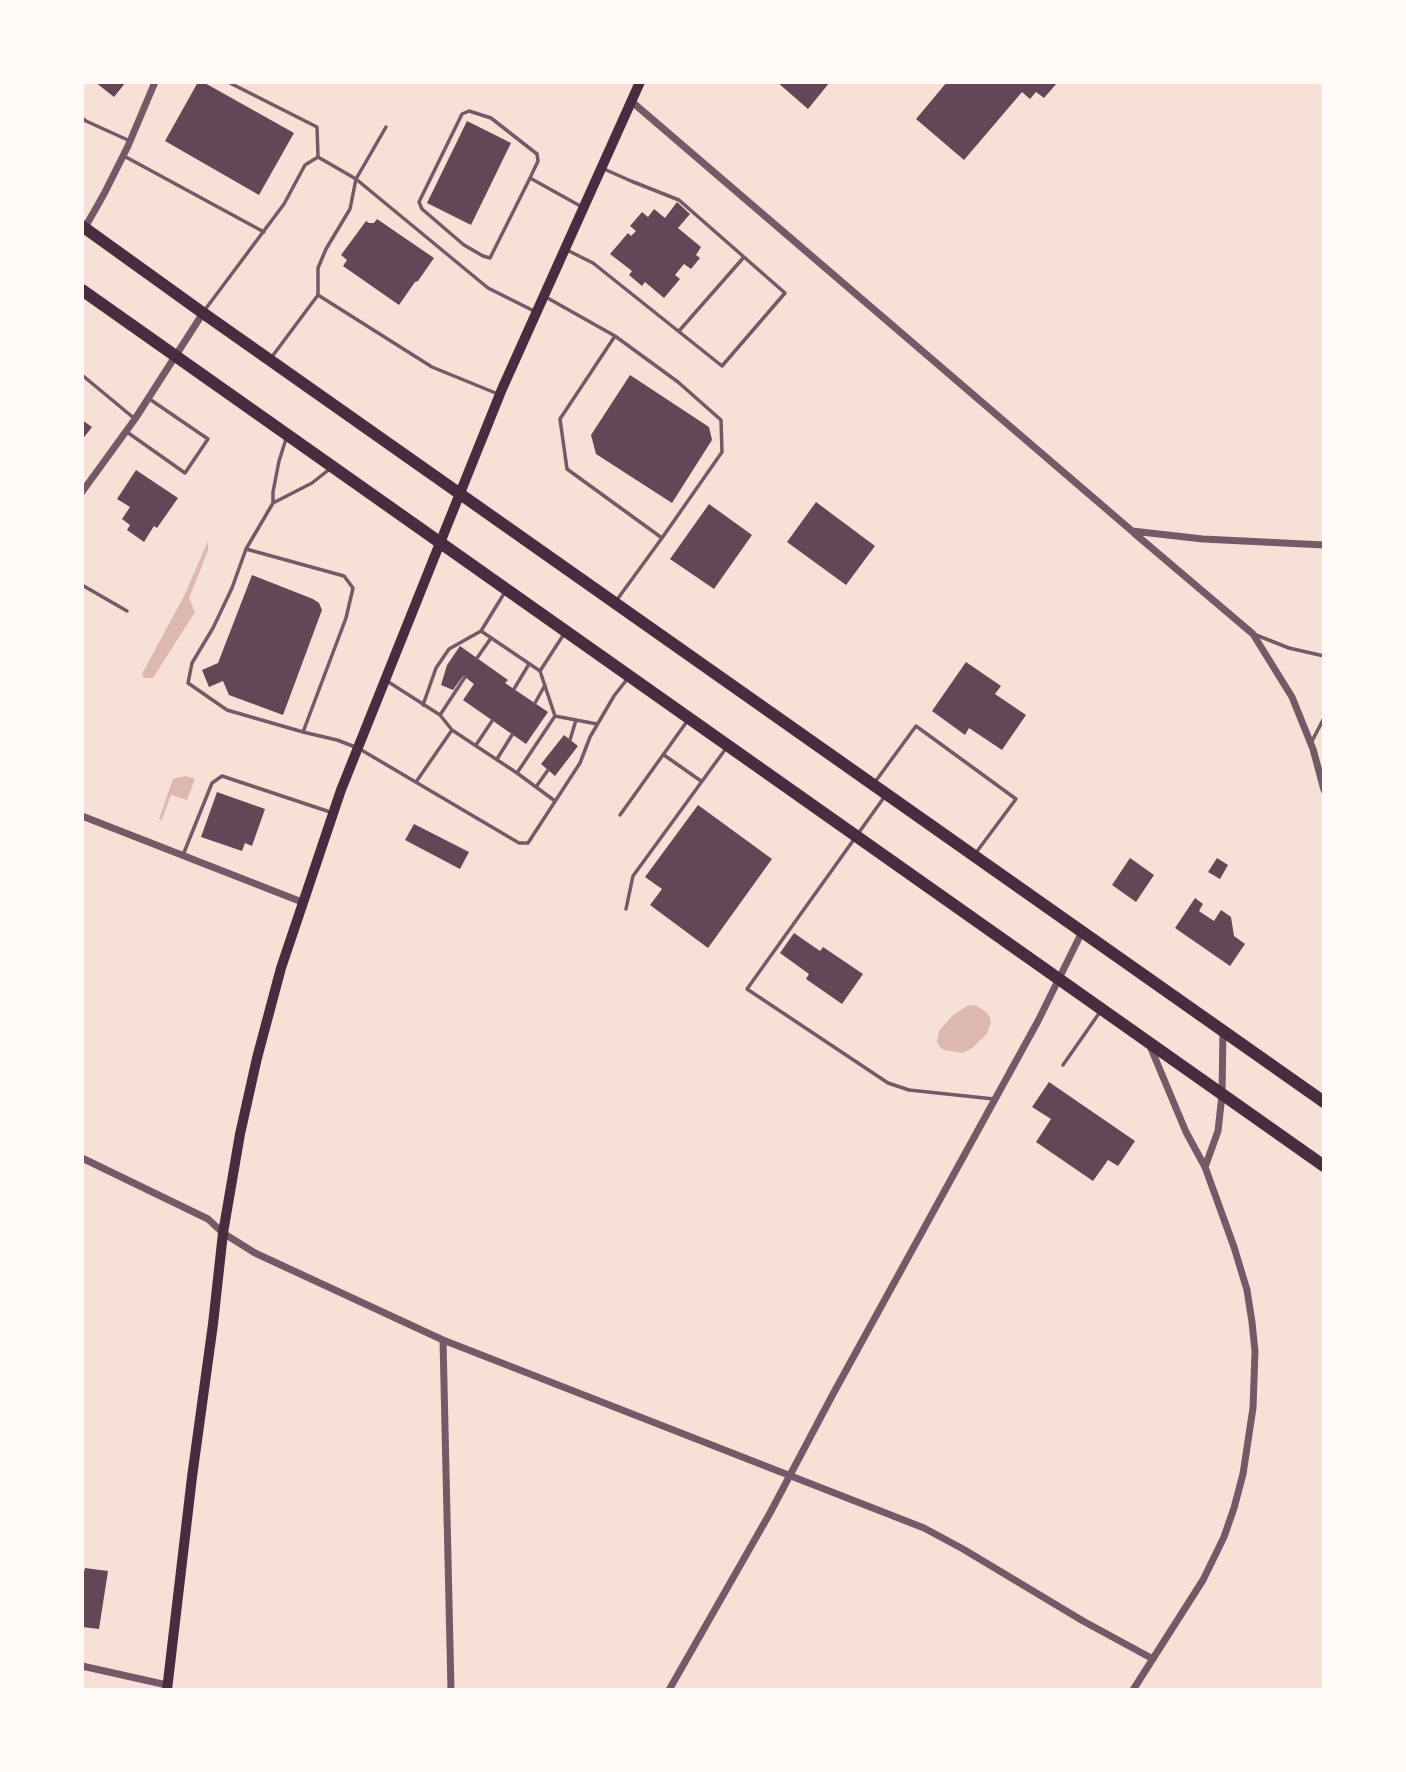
<!DOCTYPE html>
<style>
body{margin:0}
#map{position:relative;width:1406px;height:1772px;overflow:hidden;background:#f7e1d7;font-family:"Public Sans",sans-serif}
canvas{display:block}
.frame{position:absolute;inset:0;border:84px solid #fffaf5;pointer-events:none}
</style>
<div id="map">
<canvas width="1406" height="1772"></canvas>
<div class="frame"></div>
</div>
<script>
const g = document.querySelector('canvas').getContext('2d');
g.lineJoin = 'round';
function fill(path, color) {
  g.fillStyle = color;
  g.fill(path, 'evenodd');
}
function toPath(rows) {
  const path = new Path2D();
  for (const r of rows) {
    path.moveTo(r[0], r[1]);
    for (let i = 2; i < r.length; i += 2) path.lineTo(r[i], r[i + 1]);
  }
  return path;
}
function trace(path, color, width, dash) {
  g.strokeStyle = color;
  g.lineWidth = width;
  g.lineCap = dash ? 'butt' : 'round';
  g.setLineDash(dash || []);
  g.stroke(path);
}
fill(toPath([
 [208,541,208,550,202,566,189,598,195,612,153,678,144,678,142,674,184,596],
 [186,776,195,779,187,800,171,795,162,820,159,819,173,779],
 [969,1005,977,1006,986,1012,990,1017,991,1022,987,1034,971,1049,962,1053,944,1050,940,1047,937,1042,939,1031,952,1016]
]), '#dcb8b0');
fill(toPath([
 [95,82,126,82,114,97],
 [198,82,203,82,294,133,259,195,165,141],
 [777,82,830,82,808,109],
 [947,82,1058,82,1044,98,1036,92,1030,99,1022,92,964,160,916,119],
 [467,121,511,143,471,225,427,203],
 [677,202,690,214,678,228,701,247,696,255,700,258,691,269,684,264,675,275,680,279,664,298,645,282,642,286,629,275,632,271,610,254,628,233,631,236,636,231,630,226,642,212,648,217,654,209,665,218],
 [377,219,434,258,418,281,415,282,399,305,343,266,347,260,341,255,366,221,369,223,374,223],
 [630,375,709,427,712,440,672,503,596,454,591,435],
 [82,420,92,427,82,440],
 [136,470,178,498,157,528,154,526,144,542,127,530,130,525,122,519,130,507,117,499],
 [816,502,875,546,846,585,787,542],
 [709,504,752,535,714,589,670,559],
 [252,575,313,599,319,603,322,610,283,715,229,695,223,681,209,687,202,670,218,663],
 [460,646,508,680,505,683,548,712,526,744,463,700,474,684,465,677,463,676,453,690,441,685,447,665],
 [966,662,1001,686,995,694,1026,715,1002,750,969,728,965,735,932,711],
 [564,735,578,746,555,776,541,764],
 [217,792,265,809,252,846,245,843,242,851,201,837],
 [698,805,772,859,708,948,650,905,662,889,645,877],
 [414,824,469,852,460,869,405,840],
 [1130,858,1154,875,1136,902,1112,885],
 [1217,858,1228,865,1220,879,1208,872],
 [1195,898,1203,904,1199,911,1214,921,1221,910,1231,917,1234,936,1245,944,1230,966,1175,928],
 [794,933,820,951,823,947,863,974,842,1004,806,979,809,974,780,953],
 [1049,1082,1135,1141,1118,1166,1108,1160,1093,1181,1036,1142,1051,1119,1032,1107],
 [85,1568,108,1571,99,1629,82,1627,82,1581]
]), '#644757');
trace(toPath([
 [228,82,317,127,318,157],
 [82,118,86,121,130,141],
 [124,156,264,232],
 [530,178,538,161,537,154,491,118,469,111,462,114,419,202,422,209,464,245,483,256,490,258,530,178,582,207],
 [567,250,593,263,722,366,785,293,679,200,631,181,604,169],
 [318,295,432,367,498,394],
 [544,296,615,336,560,419,567,469,662,538,616,601],
 [204,311,284,204,305,165,318,157,356,179,488,288,536,312],
 [679,331,744,257],
 [615,336,678,382,721,420,722,452,662,538],
 [271,358,318,295,318,268,326,249,350,209,356,179,386,127],
 [82,375,135,419],
 [127,432,185,473,208,439,148,398],
 [286,439,279,461,273,492,273,503,246,549,232,588,213,628,192,663,188,683,227,710,303,732,337,740,358,748,519,843,528,843,580,763,590,737,614,696,628,678],
 [273,503,312,483,331,468],
 [246,549,344,576,353,588,346,618,303,732],
 [82,585,127,611],
 [505,592,481,631,540,671],
 [1256,635,1289,648,1324,656],
 [477,658,491,638],
 [387,681,440,715,452,730],
 [514,689,529,664],
 [535,703,545,685],
 [423,705,436,668,449,649,481,631],
 [440,715,465,677],
 [555,716,597,724],
 [570,740,576,720],
 [1312,741,1324,718],
 [476,745,492,721],
 [664,755,701,781],
 [497,759,512,735],
 [517,773,555,801],
 [416,782,452,730,517,773,555,716,540,671,564,634],
 [875,782,916,726,1016,799,975,854],
 [536,787,548,770],
 [885,796,747,989,888,1083,909,1090,994,1099],
 [620,815,688,720],
 [183,855,212,783,222,776,330,812],
 [626,909,633,876,727,747],
 [1063,1065,1100,1012]
]), '#755966', 3.5);
trace(toPath([
 [631,101,1132,531,1203,539,1324,545],
 [83,231,104,194,128,146,155,82],
 [82,492,135,419,203,313],
 [1134,533,1253,634,1292,697,1313,749,1324,790],
 [82,816,302,902],
 [82,1158,208,1219,223,1233,255,1253,443,1340,924,1528,963,1549,1083,1621,1153,1659],
 [1205,1167,1218,1131,1222,1095,1223,1031],
 [443,1340,451,1690],
 [82,1666,167,1685],
 [669,1690,770,1513,833,1394,1038,1021,1082,932],
 [1133,1690,1203,1580,1224,1537,1234,1508,1243,1474,1253,1408,1255,1351,1252,1322,1247,1290,1234,1247,1205,1167,1186,1132,1150,1046]
]), '#755966', 7);
trace(toPath([
 [167,1690,192,1477,213,1324,223,1233,240,1134,257,1058,281,968,341,790,440,543,502,389,640,82]
]), '#4a2c40', 10);
trace(toPath([
 [82,226,203,313,1324,1102],
 [82,290,1324,1166]
]), '#4a2c40', 12);
</script>
